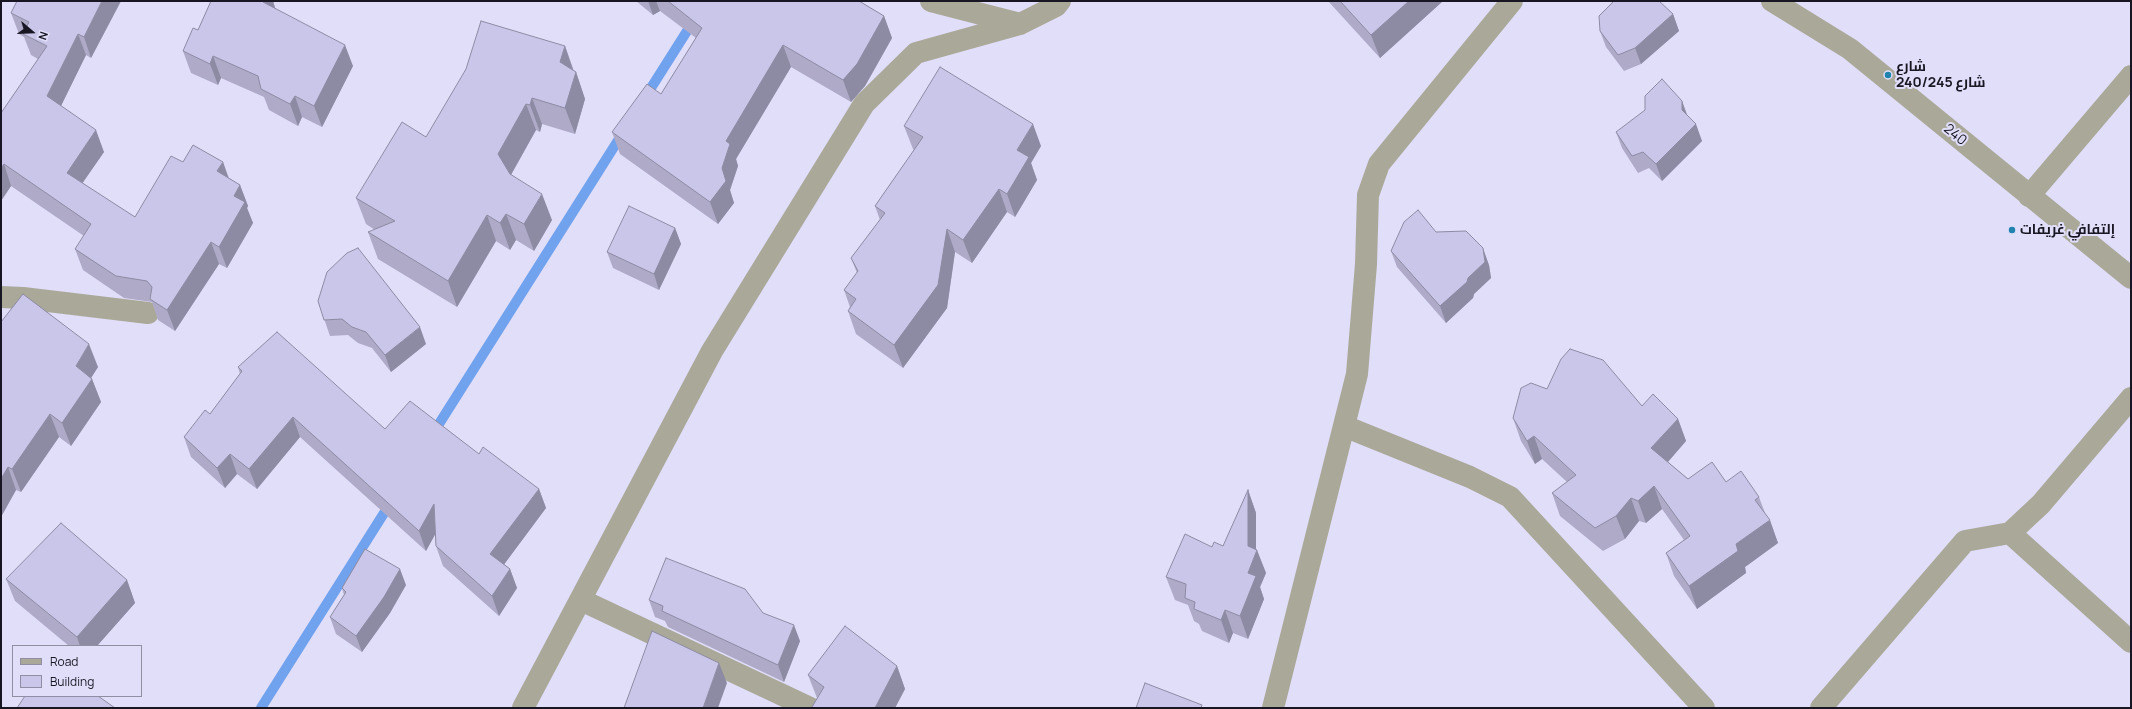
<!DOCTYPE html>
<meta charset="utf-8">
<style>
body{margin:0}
#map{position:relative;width:2132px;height:709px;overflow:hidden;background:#e1defa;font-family:Manrope,sans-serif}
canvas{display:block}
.frame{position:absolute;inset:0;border:2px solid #181622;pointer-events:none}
.legend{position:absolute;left:12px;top:645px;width:130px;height:52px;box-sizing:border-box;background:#e1defa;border:1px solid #918ea4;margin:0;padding:5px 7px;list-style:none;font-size:12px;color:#181622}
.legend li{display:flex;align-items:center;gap:8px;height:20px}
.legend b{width:20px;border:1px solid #918ea4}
.north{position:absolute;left:12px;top:12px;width:40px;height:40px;-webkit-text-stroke:3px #e1defa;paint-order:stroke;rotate:109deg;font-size:11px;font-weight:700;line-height:16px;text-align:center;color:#181622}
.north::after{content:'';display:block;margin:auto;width:14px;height:18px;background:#181622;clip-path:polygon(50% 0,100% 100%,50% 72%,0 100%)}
</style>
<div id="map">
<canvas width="2132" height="709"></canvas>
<div class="frame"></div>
<ul class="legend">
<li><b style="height:5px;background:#aaa999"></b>Road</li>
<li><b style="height:11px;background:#cac6e9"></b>Building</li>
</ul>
<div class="north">N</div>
</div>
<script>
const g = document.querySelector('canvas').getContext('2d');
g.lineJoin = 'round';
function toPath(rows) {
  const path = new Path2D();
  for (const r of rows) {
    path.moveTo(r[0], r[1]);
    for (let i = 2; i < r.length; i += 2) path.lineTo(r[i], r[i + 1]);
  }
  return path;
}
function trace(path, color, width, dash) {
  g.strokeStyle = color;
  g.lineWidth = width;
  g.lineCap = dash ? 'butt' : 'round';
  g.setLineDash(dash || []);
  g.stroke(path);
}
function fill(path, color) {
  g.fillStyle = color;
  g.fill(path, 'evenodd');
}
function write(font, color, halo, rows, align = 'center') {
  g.font = font + ' Manrope,Cairo,sans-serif';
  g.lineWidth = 4;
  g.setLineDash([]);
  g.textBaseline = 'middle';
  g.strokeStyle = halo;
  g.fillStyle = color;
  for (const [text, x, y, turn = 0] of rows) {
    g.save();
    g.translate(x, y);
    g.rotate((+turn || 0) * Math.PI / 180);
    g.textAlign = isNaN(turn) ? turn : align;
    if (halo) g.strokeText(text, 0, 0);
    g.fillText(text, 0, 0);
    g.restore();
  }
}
trace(toPath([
 [644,99,706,1],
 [432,435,624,131],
 [261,708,391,502]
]), '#71a2ee', 10);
trace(toPath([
 [931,1,1020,24],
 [1772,1,1850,49,2131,278],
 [2029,196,2131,76],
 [1,297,23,298,148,313],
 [1344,426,1470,477,1510,497,1704,708],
 [2010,533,2131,642],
 [581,600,810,708],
 [523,708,712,351,864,104,916,53,1020,24,1056,6,1060,1],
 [1273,708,1357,374,1366,264,1368,195,1379,164,1512,1],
 [1821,708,1965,541,2010,533,2041,504,2131,398]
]), '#aaa999', 22);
fill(toPath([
 [17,1,121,1,91,58,86,55,61,106,104,152,82,183,135,217,183,162,223,162,229,178,240,185,248,206,247,208,253,223,227,268,219,264,175,331,158,320,152,302,124,298,83,270,75,249,84,236,11,186,1,201,1,113,38,59,31,55,24,37,19,34,11,13],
 [211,1,273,1,275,8,353,66,322,127,302,117,298,126,269,110,264,97,221,78,218,85,191,73,183,51,198,30],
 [636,1,859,1,884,16,892,38,865,86,851,102,791,67,736,159,738,166,730,190,734,203,718,224,620,154,612,132,661,94,696,38,660,11,653,15],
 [1328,1,1443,1,1380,58],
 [1673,14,1679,31,1641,64,1624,71,1606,47,1600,31],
 [565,46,574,71,576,72,585,99,575,134,542,124,540,132,536,130,511,175,552,220,534,251,516,240,510,250,496,241,457,307,378,259,368,232,375,230,366,224,356,198,426,137],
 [1682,101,1688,117,1702,141,1662,181,1649,168,1638,173,1622,148,1616,132],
 [904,126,1041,146,1031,163,1037,180,1015,217,1007,212,972,263,955,252,947,308,903,368,856,334,848,311,850,307,844,290,857,273,851,258,880,220,875,206,914,150,913,149],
 [675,228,681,244,659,290,613,268,607,252],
 [1436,232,1489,265,1491,278,1474,294,1473,298,1446,323,1397,267,1391,251],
 [318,301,426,344,391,372,372,348,358,343,348,335,330,336],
 [1,322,98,367,91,378,92,379,101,402,71,446,59,437,21,492,16,490,1,517],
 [238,367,385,429,479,454,539,489,546,508,504,564,510,569,517,588,499,616,443,566,436,546,435,534,426,551,300,437,257,489,237,474,225,488,191,457,184,437,210,414,240,374],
 [1547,389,1642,406,1678,419,1686,441,1668,462,1688,479,1726,482,1759,497,1765,513,1778,543,1745,567,1746,573,1697,609,1674,576,1666,553,1684,540,1662,509,1646,523,1639,521,1625,539,1603,551,1560,516,1552,493,1567,482,1542,459,1535,464,1521,441,1513,418],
 [1248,490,1256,513,1256,549,1266,573,1260,587,1264,599,1248,639,1233,633,1229,643,1202,631,1199,624,1194,621,1188,605,1175,600,1166,577,1212,547,1223,546],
 [6,579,127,580,135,603,97,646,69,646,15,601],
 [406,585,390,613,362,652,336,634,330,617,344,595,342,588],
 [649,600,763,613,800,641,784,682,668,627,665,621,655,617],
 [897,666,905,689,895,708,812,708,817,698,808,675]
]), '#aeaac8');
fill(toPath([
 [102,1,121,1,91,58,84,37],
 [264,1,273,1,276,11,263,2],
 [648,1,656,1,660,11,653,15],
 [1409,1,1443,1,1380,58,1371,35],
 [1673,14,1679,31,1641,64,1635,48],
 [884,16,892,38,865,86,851,102,843,80],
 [78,34,86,55,55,118,47,96],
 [345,45,353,66,322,127,314,106],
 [783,45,791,67,736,159,738,166,730,190,734,203,718,224,710,202,726,141],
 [565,46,574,73,560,62],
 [213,56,221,78,218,85,210,64],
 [576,72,585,99,575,134,565,108],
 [295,96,302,117,298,126,290,104],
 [532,98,542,124,540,132,530,105],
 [1682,101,1688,118,1682,110],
 [526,104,536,130,508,180,498,154],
 [1033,124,1041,146,1031,163,1037,180,1015,217,1007,194,1017,150],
 [1696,124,1702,141,1662,181,1656,164],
 [96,130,104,152,75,194,67,173],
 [223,162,230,183,217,171],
 [4,164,11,186,1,201,1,168],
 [240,185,248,206,247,208,253,223,227,268,219,247,234,196],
 [999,189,1007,212,972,263,963,240],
 [542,194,552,220,534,251,524,224],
 [506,214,516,240,510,250,500,223],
 [487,215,496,241,457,307,448,281],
 [675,228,681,244,659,290,654,274],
 [947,229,955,252,947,308,903,368,894,345],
 [211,242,219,264,175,331,167,310],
 [1483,248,1489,265,1491,278,1474,294,1473,298,1446,323,1440,306],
 [420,327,426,344,391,372,385,355],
 [89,344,98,367,84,389,76,366],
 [92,379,101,402,71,446,62,423],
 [50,414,59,437,21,492,12,469],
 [293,417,300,437,257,489,249,469],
 [1678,419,1686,441,1660,471,1651,448],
 [1534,436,1542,459,1535,464,1527,441],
 [230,454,237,474,225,488,217,468],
 [8,467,16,490,1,517,1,479],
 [1654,486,1662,509,1646,523,1638,501],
 [539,489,546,508,497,574,490,554],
 [1248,490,1256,513,1256,553,1257,550,1266,573,1260,587,1264,599,1248,639,1240,616,1248,573],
 [1631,498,1639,521,1625,539,1616,516],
 [434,504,441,524,426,551,419,531],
 [1770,520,1778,543,1745,567,1746,573,1697,609,1689,586,1736,544],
 [400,569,406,585,390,613,362,652,356,636],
 [510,569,517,588,499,616,492,596],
 [127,580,135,603,97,646,80,646,77,637],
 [1225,610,1233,633,1229,643,1221,620],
 [794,625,800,641,784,682,778,665],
 [719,663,727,683,718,708,703,708],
 [897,666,905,689,895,708,875,708]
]), '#8d8ba3');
const building = toPath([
 [17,1,102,1,84,37,78,34,47,96,96,130,67,173,135,217,171,156,183,162,193,145,223,162,217,171,240,185,234,196,245,202,219,247,211,242,167,310,150,299,152,287,147,281,116,276,75,249,91,224,4,164,1,168,1,113,47,46,23,34,29,22,11,13,17,1],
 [211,1,264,1,263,2,345,45,314,106,295,96,290,104,261,89,258,76,213,56,210,64,183,51,193,28,198,30,211,1],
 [668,1,859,1,884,16,857,64,843,80,783,45,726,141,730,144,722,168,726,181,710,202,612,132,647,84,661,94,702,28,668,1],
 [1340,1,1409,1,1371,35,1340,1],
 [1614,1,1659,1,1673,14,1635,48,1618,55,1600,31,1599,16,1614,1],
 [481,21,565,46,560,62,576,72,565,108,532,98,530,105,526,104,498,154,510,174,542,194,524,224,506,214,500,223,487,215,448,281,368,232,395,221,356,198,402,122,426,137,466,69,481,21],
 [940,67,1033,124,1017,150,1029,157,1007,194,999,189,963,240,947,229,938,285,894,345,848,311,856,299,844,290,858,271,851,258,885,213,875,206,923,137,904,126,940,67],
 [1662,79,1682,101,1682,110,1696,124,1656,164,1643,152,1632,156,1616,132,1645,110,1645,96,1662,79],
 [629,206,675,228,654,274,607,252,629,206],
 [1418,210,1436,232,1466,231,1483,248,1485,262,1468,278,1467,282,1440,306,1391,251,1404,222,1418,210],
 [358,248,420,327,385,355,366,332,352,327,342,319,324,320,318,301,327,272,347,253,358,248],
 [23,294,89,344,76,366,92,379,62,423,50,414,12,469,8,467,1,479,1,322,23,294],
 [277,332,385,429,410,401,479,454,483,447,539,489,490,554,510,569,492,596,436,546,434,504,419,531,293,417,249,469,230,454,217,468,184,437,205,410,210,414,242,371,238,367,277,332],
 [1570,349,1603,360,1642,406,1653,394,1678,419,1651,448,1688,479,1712,462,1726,482,1741,471,1759,497,1755,500,1770,520,1736,544,1738,551,1689,586,1666,553,1690,536,1654,486,1638,501,1631,498,1616,516,1595,528,1552,493,1576,475,1534,436,1527,441,1513,418,1521,388,1531,383,1547,389,1561,359,1570,349],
 [1248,490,1248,546,1257,550,1248,573,1256,576,1240,616,1225,610,1221,620,1194,609,1195,602,1185,598,1186,584,1166,577,1185,534,1212,547,1214,542,1223,546,1248,490],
 [61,523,127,580,77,637,6,579,61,523],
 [365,549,400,569,384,597,356,636,330,617,346,592,342,588,365,549],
 [666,558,745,589,763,613,794,625,778,665,662,611,663,606,649,600,666,558],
 [845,626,897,666,875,708,813,708,812,707,824,687,808,675,845,626],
 [652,631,719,663,703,708,624,708,652,631],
 [1145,683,1202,705,1201,708,1136,708,1145,683],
 [25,696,98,696,115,708,17,708,25,696]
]);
fill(building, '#cac6e9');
trace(building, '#8d8ba3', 1);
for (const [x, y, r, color] of [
 [1888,75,4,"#1f83ad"],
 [2012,230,4,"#1f83ad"]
]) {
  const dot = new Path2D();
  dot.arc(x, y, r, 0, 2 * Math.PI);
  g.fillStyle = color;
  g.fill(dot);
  trace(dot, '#e1defa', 1.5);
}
write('bold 14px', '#181622', '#e1defa', [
 ["شارع",1896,67],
 ["240/شارع 245",1896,83],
 ["إلتفافي غريفات",2020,230]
], 'left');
write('14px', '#181622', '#e1defa', [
 ["240",1955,135,39]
]);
</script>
